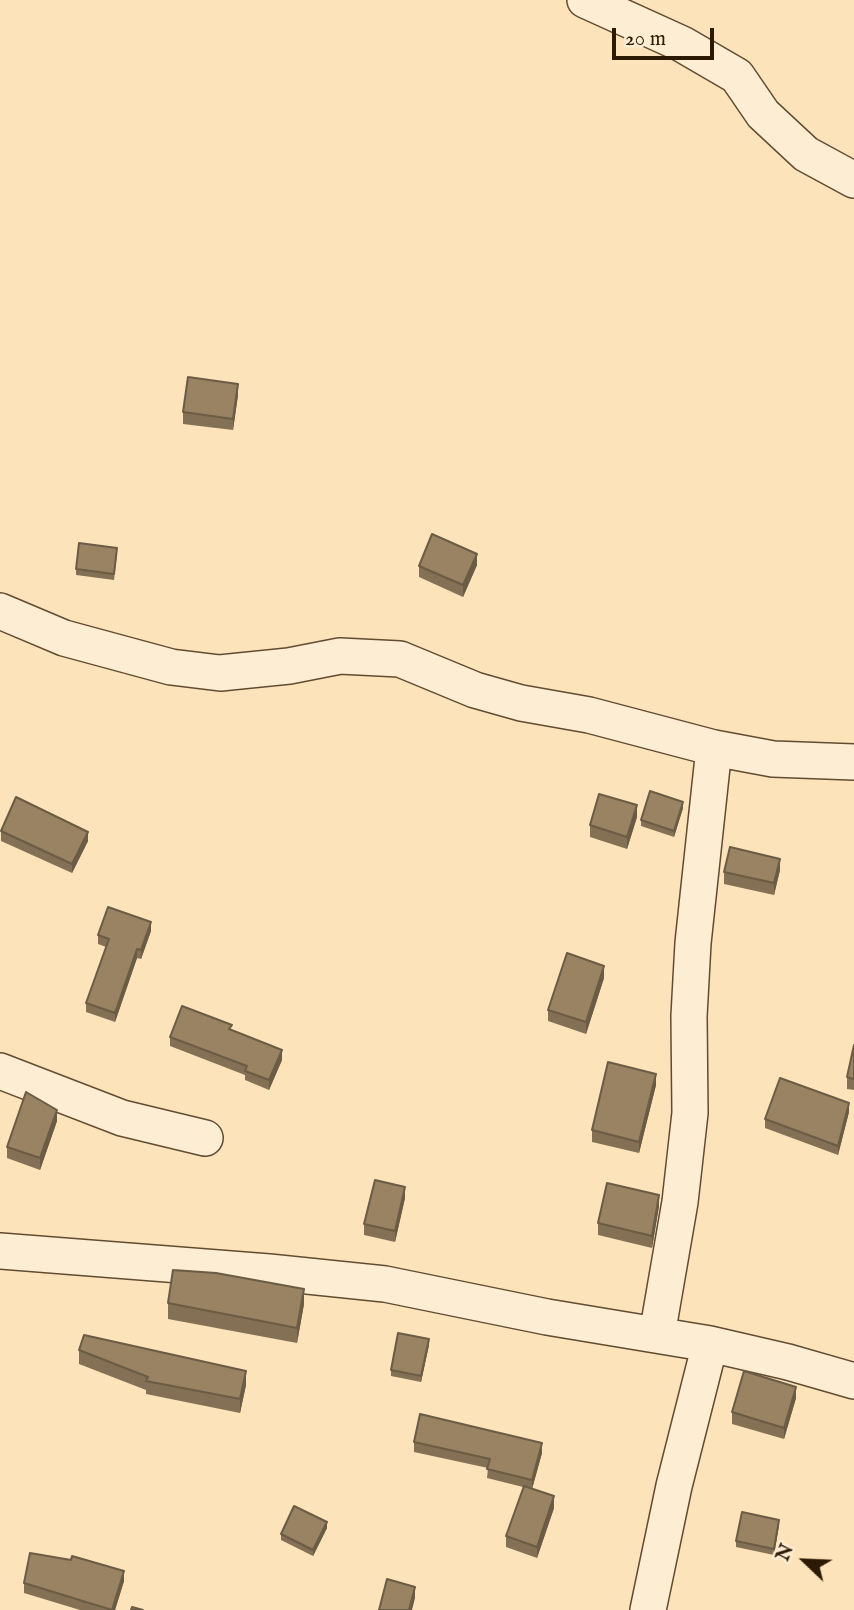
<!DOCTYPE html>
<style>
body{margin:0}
#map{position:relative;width:854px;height:1610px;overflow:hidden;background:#fce3ba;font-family:"IM FELL English",serif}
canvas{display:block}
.north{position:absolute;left:770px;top:1526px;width:70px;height:70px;-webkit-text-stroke:5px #fdedd2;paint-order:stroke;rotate:293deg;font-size:19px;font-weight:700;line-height:28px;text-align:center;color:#2d1a05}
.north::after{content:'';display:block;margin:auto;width:24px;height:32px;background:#2d1a05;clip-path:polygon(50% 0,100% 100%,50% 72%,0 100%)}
.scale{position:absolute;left:612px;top:28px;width:102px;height:32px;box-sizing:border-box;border:4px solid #2d1a05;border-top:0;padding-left:9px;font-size:21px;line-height:24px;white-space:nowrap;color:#2d1a05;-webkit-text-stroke:5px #fdedd2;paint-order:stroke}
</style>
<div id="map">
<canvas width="854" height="1610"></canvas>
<div class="north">N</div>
<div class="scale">20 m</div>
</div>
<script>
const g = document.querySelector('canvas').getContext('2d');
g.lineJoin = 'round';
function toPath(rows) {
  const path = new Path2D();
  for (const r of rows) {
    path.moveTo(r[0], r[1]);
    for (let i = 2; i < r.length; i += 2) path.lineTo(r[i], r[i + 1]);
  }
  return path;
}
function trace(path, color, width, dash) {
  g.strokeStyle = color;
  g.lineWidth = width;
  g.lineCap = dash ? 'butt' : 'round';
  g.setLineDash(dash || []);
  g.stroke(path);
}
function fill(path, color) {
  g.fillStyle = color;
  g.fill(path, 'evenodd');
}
const minor = toPath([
 [585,0,682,44,737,76,763,114,806,154,854,180],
 [0,611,64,638,171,667,220,673,289,666,340,656,400,659,475,690,521,703,589,715,714,748,773,759,854,762],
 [0,1071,122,1118,205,1138],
 [0,1251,269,1272,385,1284,547,1317,710,1344,788,1362,854,1381],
 [657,1335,680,1202,690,1113,689,1016,693,943,714,748],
 [648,1610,674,1486,710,1344]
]);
trace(minor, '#614c32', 38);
trace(minor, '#fdedd2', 35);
fill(toPath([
 [238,395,233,430,183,424,183,412],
 [117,554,114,580,76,575,76,569],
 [477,565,463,597,419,577,419,566],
 [683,808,674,837,641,826,641,820],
 [637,817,627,849,590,837,590,825],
 [1,831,88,841,72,873,1,841],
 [780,870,774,895,724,884,724,872],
 [151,931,141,959,137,958,115,1022,86,1012,86,1003,106,947,98,944,98,935],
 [604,978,586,1034,548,1021,548,1010],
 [232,1030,282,1060,269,1090,245,1080,245,1075,170,1046,170,1037],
 [854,1045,854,1090,847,1089,847,1077],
 [656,1085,639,1153,592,1142,592,1130],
 [849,1112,838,1155,765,1128,765,1119],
 [57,1121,40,1170,7,1158,7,1147],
 [405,1198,395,1242,364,1235,364,1224],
 [659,1206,652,1248,598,1235,598,1223],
 [168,1303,304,1304,297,1343,168,1319],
 [429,1345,421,1382,391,1376,391,1370],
 [79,1350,246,1385,240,1413,146,1394,146,1390,79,1364],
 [796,1398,784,1439,732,1424,732,1412],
 [414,1442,542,1453,532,1489,554,1508,537,1558,506,1547,506,1536,523,1487,487,1478,488,1468,414,1452],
 [779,1525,774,1555,736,1547,736,1541],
 [327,1528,313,1556,281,1540,281,1534],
 [124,1581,115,1610,80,1610,24,1593,24,1583]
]), '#847155');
fill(toPath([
 [238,384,238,395,233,430,233,419],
 [477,554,477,565,463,597,463,585],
 [683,802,683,808,674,837,674,831],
 [637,805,637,817,627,849,627,837],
 [88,832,88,841,72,873,72,864],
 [780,859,780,870,774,895,774,883],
 [151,922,151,931,141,959,141,950],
 [137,949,137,958,115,1022,115,1013],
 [604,966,604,978,586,1034,586,1022],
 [282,1050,282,1060,269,1090,269,1080],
 [656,1074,656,1085,639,1153,639,1142],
 [849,1103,849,1112,838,1155,838,1146],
 [57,1110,57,1121,40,1170,40,1158],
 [405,1187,405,1198,395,1242,395,1231],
 [659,1195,659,1206,652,1248,652,1236],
 [304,1289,304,1304,297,1343,297,1328],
 [429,1339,429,1345,421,1382,421,1376],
 [246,1371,246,1385,240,1413,240,1399],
 [796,1387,796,1398,784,1439,784,1428],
 [542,1443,542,1453,532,1489,532,1480],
 [554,1496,554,1508,537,1558,537,1547],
 [779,1520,779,1525,774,1555,774,1549],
 [327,1522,327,1528,313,1556,313,1550],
 [124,1571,124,1581,115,1610,112,1610],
 [415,1587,415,1598,412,1610,409,1610]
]), '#6b5c45');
const building = toPath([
 [188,377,238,384,233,419,183,412,188,377],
 [432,534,477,554,463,585,419,566,432,534],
 [79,543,117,548,114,574,76,569,79,543],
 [650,791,683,802,674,831,641,820,650,791],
 [599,794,637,805,627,837,590,825,599,794],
 [16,797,88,832,72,864,1,831,16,797],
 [730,847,780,859,774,883,724,872,730,847],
 [108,907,151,922,141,950,137,949,115,1013,86,1003,109,939,98,935,108,907],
 [567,953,604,966,586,1022,548,1010,567,953],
 [182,1006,232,1025,229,1029,282,1050,269,1080,245,1071,247,1066,170,1037,182,1006],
 [854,1045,854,1079,847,1077,854,1045],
 [608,1062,656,1074,639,1142,592,1130,608,1062],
 [780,1078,849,1103,838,1146,765,1119,780,1078],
 [26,1092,57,1110,40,1158,7,1147,26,1092],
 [375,1180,405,1187,395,1231,364,1224,375,1180],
 [607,1183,659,1195,652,1236,598,1223,607,1183],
 [173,1270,216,1273,304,1289,297,1328,168,1303,173,1270],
 [398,1333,429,1339,421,1376,391,1370,398,1333],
 [84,1335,246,1371,240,1399,146,1381,148,1377,79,1350,84,1335],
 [744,1371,796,1387,784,1428,732,1412,744,1371],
 [420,1414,542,1443,532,1480,487,1469,490,1459,414,1442,420,1414],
 [524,1486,554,1496,537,1547,506,1536,524,1486],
 [294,1506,327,1522,313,1550,281,1534,294,1506],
 [742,1512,779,1520,774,1549,736,1541,742,1512],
 [30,1553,71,1560,72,1556,124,1571,112,1610,24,1583,30,1553],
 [387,1579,415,1587,409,1610,379,1610,387,1579],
 [132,1607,143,1610,131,1610,132,1607]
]);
fill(building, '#998363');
trace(building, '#6b5c45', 2);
</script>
